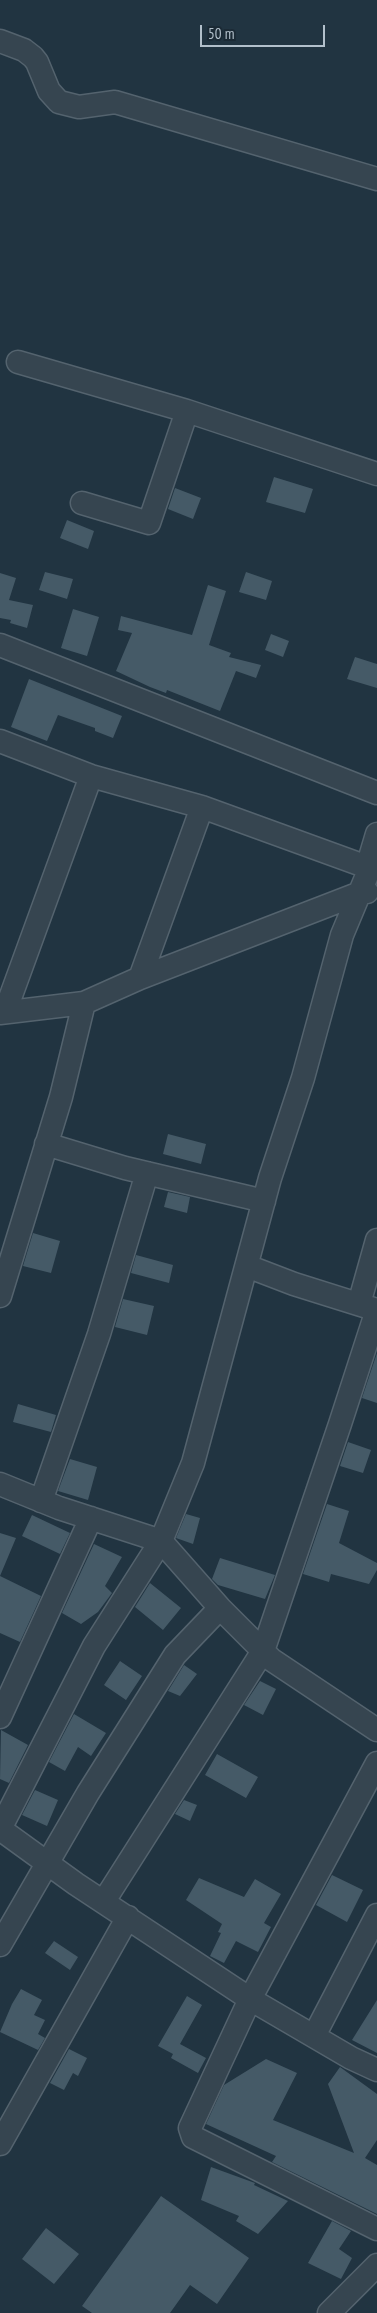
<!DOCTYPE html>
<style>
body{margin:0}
#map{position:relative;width:377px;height:2313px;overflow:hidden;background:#213441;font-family:"PT Sans Narrow",sans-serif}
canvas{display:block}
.scale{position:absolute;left:200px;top:25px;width:125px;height:22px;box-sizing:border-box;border:2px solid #b2c0cb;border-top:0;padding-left:6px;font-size:15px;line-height:18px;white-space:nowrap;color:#b2c0cb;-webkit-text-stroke:4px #1b2a35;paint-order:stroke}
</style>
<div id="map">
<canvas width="377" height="2313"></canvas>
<div class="scale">50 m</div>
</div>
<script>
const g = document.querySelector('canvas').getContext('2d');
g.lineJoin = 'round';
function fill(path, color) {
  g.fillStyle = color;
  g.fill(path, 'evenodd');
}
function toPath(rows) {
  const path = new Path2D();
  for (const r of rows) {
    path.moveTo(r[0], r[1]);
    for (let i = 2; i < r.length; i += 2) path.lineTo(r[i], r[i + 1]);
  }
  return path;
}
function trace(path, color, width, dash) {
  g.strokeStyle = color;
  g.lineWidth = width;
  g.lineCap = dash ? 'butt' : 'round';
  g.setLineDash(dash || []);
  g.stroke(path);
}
fill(toPath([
 [274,477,313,489,305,513,266,502],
 [175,488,201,498,193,519,168,509],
 [67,520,94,531,88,549,60,538],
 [45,572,73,579,67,599,39,590],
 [246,572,272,581,266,600,239,592],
 [0,573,16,578,9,600,33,605,27,628,10,623,11,620,0,618],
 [208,585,226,591,209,645,231,653,229,657,261,665,256,678,236,671,220,711,167,690,166,693,150,687,116,671,132,633,118,630,121,616,192,635],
 [73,609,99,617,87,656,61,648],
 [271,634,289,641,283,657,265,650],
 [355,657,377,664,377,688,347,679],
 [29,679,122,716,113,738,95,731,95,728,58,715,47,741,11,727],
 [168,1134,206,1144,201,1164,163,1154],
 [168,1192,190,1197,187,1213,164,1207],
 [33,1233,60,1241,51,1273,23,1266],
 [136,1255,173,1265,169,1283,131,1273],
 [123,1299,154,1306,147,1335,115,1327],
 [377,1353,377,1403,362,1398],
 [18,1404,56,1415,51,1432,13,1422],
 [348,1442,371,1450,363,1473,340,1466],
 [70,1459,97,1467,88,1500,58,1491],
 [327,1504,349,1511,339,1543,377,1563,377,1570,369,1584,331,1574,329,1582,303,1574],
 [186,1514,200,1518,193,1544,176,1538],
 [32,1515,70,1533,60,1554,22,1536],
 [0,1533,16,1538,0,1576,41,1596,20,1642,0,1633],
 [94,1544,122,1557,105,1586,112,1593,98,1612,81,1624,62,1613],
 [220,1558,275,1575,265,1599,218,1585,212,1579],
 [150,1583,181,1608,163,1630,135,1607],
 [120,1661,142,1676,126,1700,104,1685],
 [184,1665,197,1674,180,1696,168,1691],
 [260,1681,276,1689,263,1715,244,1705],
 [74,1714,106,1733,91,1756,78,1747,65,1771,49,1762],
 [1,1730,28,1745,9,1783,0,1779],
 [217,1754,258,1777,246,1798,205,1775],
 [35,1790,58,1800,47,1826,22,1815],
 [184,1800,197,1805,190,1821,175,1814],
 [332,1875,363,1890,347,1922,316,1905],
 [199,1878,244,1897,255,1879,281,1894,264,1923,271,1927,258,1952,236,1941,224,1963,210,1956,221,1933,218,1932,222,1924,186,1900],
 [54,1941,78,1957,70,1970,45,1953],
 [21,1989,42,2000,34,2015,45,2020,38,2034,45,2038,38,2050,0,2032,12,2004],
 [187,1996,202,2005,180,2044,206,2058,198,2073,171,2058,173,2054,158,2046],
 [377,2000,377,2053,352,2040],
 [69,2049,87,2058,78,2076,73,2073,64,2090,50,2083],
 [266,2059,297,2073,273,2120,354,2153,328,2084,340,2067,377,2094,377,2140,365,2158,377,2165,377,2214,272,2162,276,2156,206,2124,224,2085],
 [211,2167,255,2183,254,2185,288,2201,258,2234,236,2221,239,2216,201,2200],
 [161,2196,249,2258,217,2304,190,2285,170,2313,92,2313,82,2306],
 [332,2221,351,2231,339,2249,352,2258,341,2279,308,2263],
 [46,2228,79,2254,54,2284,22,2259]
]), '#455a67');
const minor = toPath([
 [0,41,24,50,33,57,37,62,49,91,59,102,79,107,115,102,377,179],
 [18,362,187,411,377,474],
 [82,503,149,523,187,411],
 [0,645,377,793],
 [0,741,91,776,202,807,370,868],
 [377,834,371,854,370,868,342,935,303,1078,270,1178,193,1463,161,1541,220,1608,272,1660,377,1730],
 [140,978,202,807],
 [5,1012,91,776],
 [0,1013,84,1003,140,978,360,893,367,892],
 [46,1144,125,1168,264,1201],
 [247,1266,294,1284,377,1310],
 [0,1296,61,1097,84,1003],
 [359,1304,377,1240],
 [0,1484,59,1508,161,1541,94,1646,0,1829],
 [41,1501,99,1334,147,1173],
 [0,1717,91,1518],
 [377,1763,250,1999,190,2128,193,2137,377,2229],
 [0,1829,76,1884,250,1999,351,2058,377,2070],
 [104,1901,263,1651,340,1424,377,1310],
 [0,1945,88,1793,175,1655,220,1608],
 [314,2036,377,1915],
 [0,2144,128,1917],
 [329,2313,377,2265]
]);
trace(minor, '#54636e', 25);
trace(minor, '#364550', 22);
</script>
